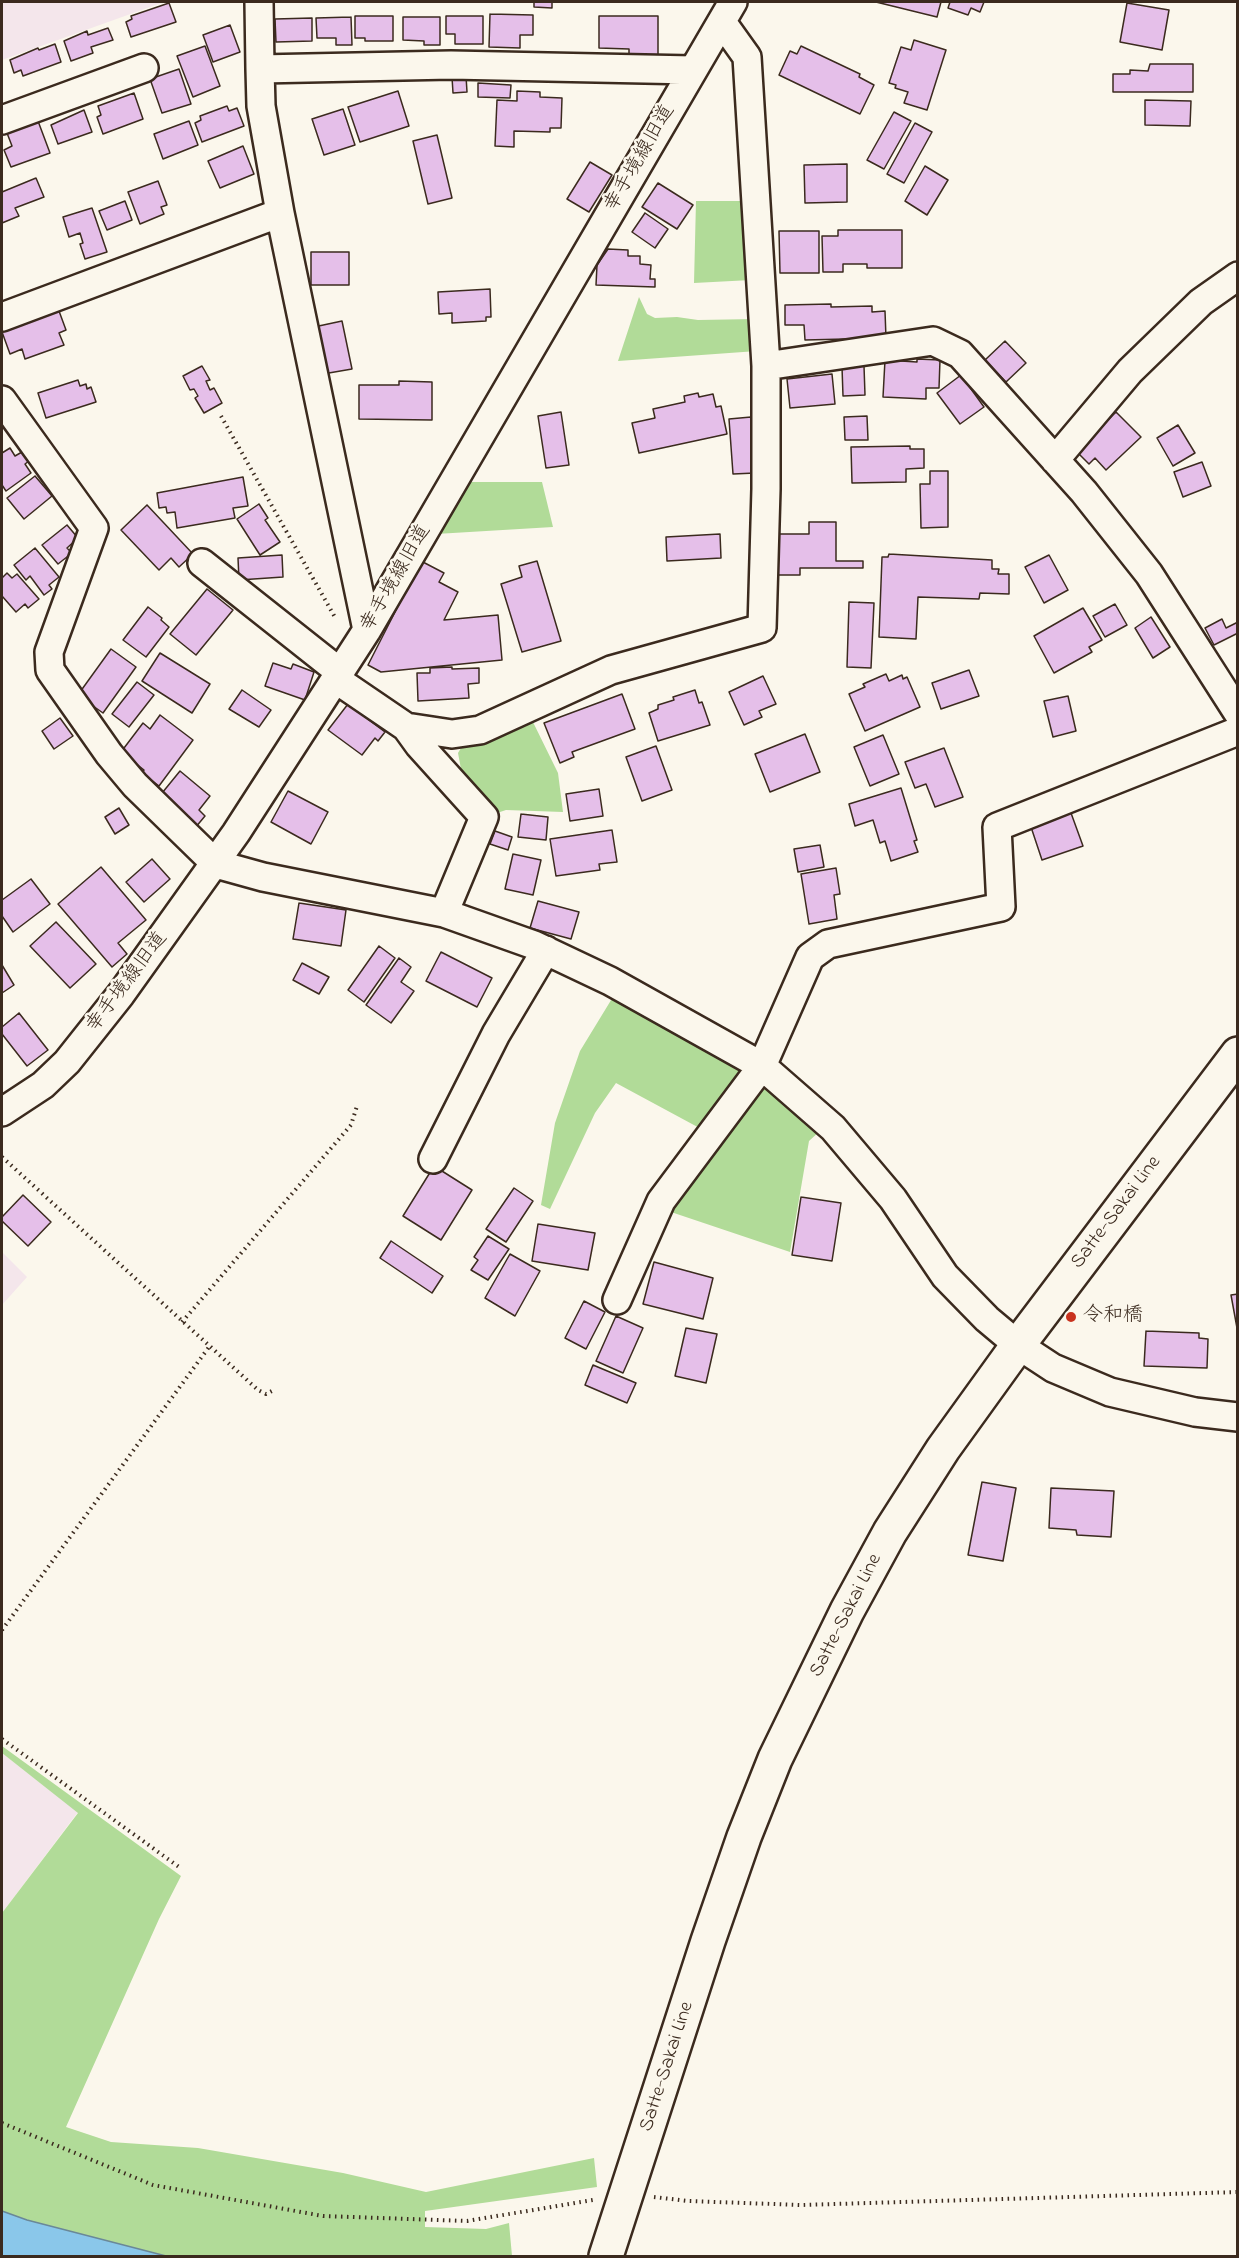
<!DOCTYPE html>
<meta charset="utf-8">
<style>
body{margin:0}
#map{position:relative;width:1239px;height:2258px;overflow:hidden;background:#fbf7ec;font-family:"Indie Flower",sans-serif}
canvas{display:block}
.frame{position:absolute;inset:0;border:3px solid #3b2a1e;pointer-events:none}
</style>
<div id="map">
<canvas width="1239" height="2258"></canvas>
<div class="frame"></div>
</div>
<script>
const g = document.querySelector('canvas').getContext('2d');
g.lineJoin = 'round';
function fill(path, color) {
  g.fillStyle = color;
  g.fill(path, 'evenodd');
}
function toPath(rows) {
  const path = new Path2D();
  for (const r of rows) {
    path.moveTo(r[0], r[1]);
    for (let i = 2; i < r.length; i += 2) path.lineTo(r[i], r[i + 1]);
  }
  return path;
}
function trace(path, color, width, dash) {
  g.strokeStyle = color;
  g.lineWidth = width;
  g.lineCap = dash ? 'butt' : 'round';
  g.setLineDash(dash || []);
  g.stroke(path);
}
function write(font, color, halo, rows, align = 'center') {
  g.font = font + ' "Indie Flower","Klee One",sans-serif';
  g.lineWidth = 5;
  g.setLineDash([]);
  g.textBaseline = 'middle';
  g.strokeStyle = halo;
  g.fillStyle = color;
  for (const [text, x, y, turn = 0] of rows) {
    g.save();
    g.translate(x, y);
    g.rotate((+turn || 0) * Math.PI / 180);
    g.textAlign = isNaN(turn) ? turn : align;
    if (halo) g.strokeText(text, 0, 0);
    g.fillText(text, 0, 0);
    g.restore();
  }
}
fill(toPath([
 [2,2,164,2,2,60],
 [2,1252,27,1277,2,1305],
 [2,1753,78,1812,2,1913]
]), '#f4e6eb');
fill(toPath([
 [696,201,748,201,751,280,694,283],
 [639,297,647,314,655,318,677,317,698,320,756,319,757,351,618,361],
 [468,482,542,482,553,527,436,534],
 [530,716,558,773,563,812,506,810,494,814,464,785,458,753,464,743],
 [616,992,737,1061,739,1076,705,1131,616,1083,595,1113,550,1209,541,1205,555,1123,580,1051],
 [765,1083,820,1131,809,1141,790,1252,668,1211],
 [2,1746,181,1876,159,1919,66,2127,111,2142,198,2148,343,2173,426,2192,594,2158,597,2187,425,2211,425,2227,486,2229,509,2223,512,2256,166,2256,32,2222,2,2211,2,1913,78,1813,2,1753]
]), '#b1db98');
const water = toPath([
 [2,2211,27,2220,166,2256,2,2256,2,2211]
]);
fill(water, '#8ac7ea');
trace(water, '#6a8898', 1.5);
const building = toPath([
 [534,2,552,2,552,8,534,7,534,2],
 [876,2,941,2,937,17,876,2],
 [950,2,984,2,980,12,971,8,968,15,948,8,950,2],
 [169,3,176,22,131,37,126,22,132,19,131,16,169,3],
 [1127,3,1169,10,1162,50,1120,42,1127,3],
 [490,14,533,15,533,35,520,35,520,48,489,47,490,14],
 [355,16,393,16,393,41,365,41,365,38,355,38,355,16],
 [446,16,483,16,483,44,455,44,455,34,446,34,446,16],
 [599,16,658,16,658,56,629,56,629,49,599,48,599,16],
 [351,17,352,45,336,45,336,38,317,38,316,18,351,17],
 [403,17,440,17,440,45,424,45,424,41,403,40,403,17],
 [312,18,312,41,276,42,275,19,312,18],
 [230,25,240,52,213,62,203,35,230,25],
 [108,28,113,40,91,47,93,53,71,61,64,41,87,31,88,35,108,28],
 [914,40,946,50,927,110,904,103,908,92,895,88,896,85,889,83,901,47,911,50,914,40],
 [55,44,61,62,23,76,21,70,14,73,10,60,38,48,39,50,55,44],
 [205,46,220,86,193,97,177,56,205,46],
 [801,46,860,74,859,77,874,85,860,114,779,75,790,51,797,54,801,46],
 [1150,64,1193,64,1193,92,1113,92,1113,74,1130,74,1130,70,1148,71,1150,64],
 [179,69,191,104,162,113,150,79,179,69],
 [466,76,467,92,453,93,452,77,466,76],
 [478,83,511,85,510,98,478,97,478,83],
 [398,91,409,126,360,142,348,107,398,91],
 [517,91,540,92,540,97,562,98,561,128,550,128,550,132,514,131,514,147,495,146,497,100,517,101,517,91],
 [134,93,143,119,103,134,97,117,101,115,98,106,134,93],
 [1145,100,1191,101,1190,126,1145,125,1145,100],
 [227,106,229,111,237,108,244,126,202,142,195,123,201,120,200,116,227,106],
 [343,109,355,145,324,155,312,119,343,109],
 [84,110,92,132,58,144,51,125,84,110],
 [894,112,911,121,884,169,867,160,894,112],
 [38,121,50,153,11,167,4,150,12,146,7,133,38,121],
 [189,121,198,145,163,159,154,134,189,121],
 [915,123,932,132,904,183,887,174,915,123],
 [437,135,452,198,428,204,413,141,437,135],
 [243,146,254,174,220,188,208,161,243,146],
 [590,162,612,175,589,212,567,199,590,162],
 [847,164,847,202,805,203,804,165,847,164],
 [925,166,948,180,927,215,905,201,925,166],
 [36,178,44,197,15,208,19,216,2,223,2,192,36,178],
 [158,181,167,205,161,207,164,214,140,224,128,192,158,181],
 [658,183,693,205,677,229,642,207,658,183],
 [125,201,132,220,107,230,99,211,125,201],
 [92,208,107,252,85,259,80,244,83,243,80,233,69,237,63,217,92,208],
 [645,213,668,229,655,248,632,232,645,213],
 [838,230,902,230,902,268,867,268,867,264,843,264,843,272,823,272,822,236,838,236,838,230],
 [779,231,819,231,819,273,780,273,779,231],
 [608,249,628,250,628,256,640,256,640,264,651,265,650,279,655,279,655,287,596,285,597,265,608,249],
 [311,252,349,252,349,285,311,285,311,252],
 [490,289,491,317,486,317,486,321,452,323,452,313,439,314,438,292,490,289],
 [831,304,831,307,872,306,872,312,885,311,886,338,805,340,804,325,785,325,785,305,831,304],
 [59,311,66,330,59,333,64,345,25,359,22,349,10,354,2,332,59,311],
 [342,321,352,369,323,374,314,327,342,321],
 [1005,341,1026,363,1006,382,985,360,1005,341],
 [917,359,940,360,939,388,926,388,926,399,883,397,885,360,917,362,917,359],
 [202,366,210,380,206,381,210,390,214,388,222,403,204,413,195,398,198,396,194,389,190,390,183,376,202,366],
 [864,366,865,395,843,396,842,367,864,366],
 [832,374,835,404,790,408,787,379,832,374],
 [961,375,984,407,960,424,937,393,961,375],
 [78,380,80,386,86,384,87,389,91,387,96,402,46,418,38,393,78,380],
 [399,381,432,382,432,420,359,419,359,385,399,385,399,381],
 [698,393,699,397,713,394,716,407,721,406,727,434,639,453,632,423,655,418,653,409,685,402,684,396,698,393],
 [561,412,569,465,546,468,538,416,561,412],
 [1116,412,1141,437,1106,470,1095,458,1089,464,1076,451,1116,412],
 [867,416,868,440,845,440,844,417,867,416],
 [751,417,755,473,733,474,729,419,751,417],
 [1178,425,1195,453,1173,466,1157,438,1178,425],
 [910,446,910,449,924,449,924,468,906,469,906,482,852,483,851,447,910,446],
 [10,448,15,456,22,452,29,461,25,464,31,473,6,491,2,485,2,453,10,448],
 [1202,462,1211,486,1183,497,1174,472,1202,462],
 [930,471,948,471,948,527,921,528,920,484,930,484,930,471],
 [35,476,52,496,24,519,7,498,35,476],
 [243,477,248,506,233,508,235,518,177,528,175,512,167,513,166,507,159,508,157,493,243,477],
 [259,504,268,518,265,520,280,542,260,555,237,519,259,504],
 [147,505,193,554,179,567,171,558,159,570,121,530,147,505],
 [809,522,836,522,836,561,863,561,863,568,800,568,800,575,775,575,775,534,809,534,809,522],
 [67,525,78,538,67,548,72,553,58,564,42,545,67,525],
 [720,534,721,558,667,561,666,537,720,534],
 [35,548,59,577,49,585,52,589,44,595,30,576,26,580,14,565,35,548],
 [889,554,992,560,992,569,999,569,998,574,1009,574,1009,594,980,593,979,599,918,597,916,639,879,637,882,557,888,557,889,554],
 [282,555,283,577,239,580,238,558,282,555],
 [1049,555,1068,590,1044,603,1025,567,1049,555],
 [421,561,444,573,439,582,458,592,444,620,498,615,502,660,381,672,368,665,421,561],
 [537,561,561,641,522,652,501,584,522,577,519,566,537,561],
 [7,573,12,578,17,574,39,599,28,608,25,604,16,612,2,596,2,578,7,573],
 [207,589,233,610,196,655,170,634,207,589],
 [849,602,874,603,871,668,847,667,849,602],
 [1115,604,1127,625,1105,637,1093,616,1115,604],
 [148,607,162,618,161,620,169,627,146,657,123,640,148,607],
 [1083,608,1102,640,1089,647,1092,652,1054,673,1034,636,1083,608],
 [1151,617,1170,647,1153,658,1135,628,1151,617],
 [1222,619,1226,628,1238,622,1238,633,1214,645,1205,628,1222,619],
 [111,649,136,667,103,713,83,699,85,696,80,692,111,649],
 [160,653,210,684,192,713,142,681,160,653],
 [273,663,291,669,293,664,314,672,305,700,265,686,273,663],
 [452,667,452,669,479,668,479,683,468,684,469,698,418,701,417,673,430,673,430,668,452,667],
 [969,670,979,696,941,709,932,683,969,670],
 [886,674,889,681,902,675,903,679,907,677,920,707,865,731,849,694,865,687,863,684,886,674],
 [763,676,776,704,759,711,762,717,744,725,729,692,763,676],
 [137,682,154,695,129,727,112,714,137,682],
 [242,690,271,710,259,727,229,709,242,690],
 [695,690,699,703,702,702,710,725,658,741,649,713,658,709,658,705,674,700,673,697,695,690],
 [622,694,635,729,572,752,574,757,560,763,544,723,622,694],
 [1068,696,1076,731,1053,737,1044,701,1068,696],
 [348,704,385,732,378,741,375,738,362,755,328,730,348,704],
 [160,715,193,740,159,786,142,773,144,770,121,752,143,723,150,729,160,715],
 [60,718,73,736,54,749,42,731,60,718],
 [805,734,820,772,770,792,755,754,805,734],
 [883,735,899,774,870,786,854,747,883,735],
 [656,746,672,790,642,801,626,757,656,746],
 [944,748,963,797,935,807,926,784,915,788,905,762,944,748],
 [180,771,210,796,199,810,205,816,195,828,158,798,180,771],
 [901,788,917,840,914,841,918,852,891,861,885,841,880,843,873,820,855,826,849,804,901,788],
 [599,789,603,816,570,821,566,794,599,789],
 [288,791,328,812,311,844,271,822,288,791],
 [119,808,129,825,115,834,105,817,119,808],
 [1071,813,1083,846,1042,860,1031,827,1071,813],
 [521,814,548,817,546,840,518,837,521,814],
 [612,830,617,862,599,864,600,870,556,876,550,839,612,830],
 [495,831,512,837,508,850,490,844,495,831],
 [820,845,824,867,798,872,794,849,820,845],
 [513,854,541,860,533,895,505,889,513,854],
 [152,859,170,879,144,902,126,882,152,859],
 [101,867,146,920,118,943,127,954,112,967,58,904,101,867],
 [836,868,840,894,834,895,837,919,809,924,801,874,836,868],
 [31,879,50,904,13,932,2,916,2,900,31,879],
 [538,901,579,912,571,939,530,928,538,901],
 [299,903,346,910,341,946,293,939,299,903],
 [56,922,96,964,70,988,30,946,56,922],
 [379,946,395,958,364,1002,348,990,379,946],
 [441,952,492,978,477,1007,426,981,441,952],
 [399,958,411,967,401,982,414,991,391,1023,366,1005,399,958],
 [302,963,329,977,319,994,293,980,302,963],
 [2,965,14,985,2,993,2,965],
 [19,1013,48,1050,27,1066,2,1034,2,1027,19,1013],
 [434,1166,472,1190,441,1240,403,1216,434,1166],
 [514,1188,533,1201,506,1242,486,1229,514,1188],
 [23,1195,51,1222,28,1246,2,1221,2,1217,23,1195],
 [801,1197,841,1203,832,1261,792,1255,801,1197],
 [538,1224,595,1233,588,1270,532,1261,538,1224],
 [488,1236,509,1249,488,1280,471,1270,478,1260,474,1257,488,1236],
 [391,1241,443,1276,432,1293,380,1258,391,1241],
 [510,1254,540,1271,515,1316,485,1298,510,1254],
 [654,1262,713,1278,703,1319,643,1304,654,1262],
 [1238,1294,1238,1327,1237,1328,1231,1295,1238,1294],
 [584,1301,605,1312,586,1349,565,1338,584,1301],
 [616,1316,643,1328,623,1373,596,1361,616,1316],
 [686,1328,717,1334,706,1383,675,1376,686,1328],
 [1146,1331,1199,1333,1199,1338,1208,1339,1207,1368,1144,1366,1146,1331],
 [593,1365,636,1383,627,1403,585,1385,593,1365],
 [982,1482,1016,1488,1003,1561,968,1555,982,1482],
 [1051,1488,1114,1491,1111,1537,1077,1535,1076,1530,1049,1528,1051,1488]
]);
fill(building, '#e5bfe9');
trace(building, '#3b2a1e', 1.5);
const minor = toPath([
 [259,2,260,69],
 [2,120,144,68],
 [280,213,367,630],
 [2,317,280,213,261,106,260,69,451,65,693,70],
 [766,366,933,341,960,354,1084,492,1149,574,1238,713],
 [2,400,94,528,49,652,50,670,109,754,135,785,216,864,263,877,444,913,534,945,610,981,762,1066,833,1128,893,1199,945,1276,987,1319,1018,1345,1053,1368,1110,1392,1195,1412,1238,1417],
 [1055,460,1130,371,1201,302,1238,276],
 [202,563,341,673],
 [337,680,406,727,419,745,484,817,444,913],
 [406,727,452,734,480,730,611,670,762,628,766,489,766,366,747,57,722,22],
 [2,1112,43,1085,67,1062,121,994,236,833,367,630,733,2],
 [433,1159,496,1034,546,950],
 [617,1300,661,1201,762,1066,810,957,828,944,1001,907,997,827,1238,731]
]);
const major = toPath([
 [606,2256,708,1941,744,1837,775,1759,847,1611,890,1532,943,1449,1018,1345,1238,1054]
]);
trace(minor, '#3b2a1e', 32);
trace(major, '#3b2a1e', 38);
trace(toPath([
 [221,416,336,619],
 [2,1157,258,1390,266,1394,274,1390],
 [182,1322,351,1125,357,1106],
 [2,1630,209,1347],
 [2,1739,179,1867],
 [2,2123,153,2185,323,2216,467,2221,593,2200],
 [654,2197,688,2201,801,2205,1238,2192]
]), '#3b2a1e', 4, [1.5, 4.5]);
trace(minor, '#fbf7ec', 27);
trace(major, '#fbf7ec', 33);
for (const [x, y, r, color] of [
 [1071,1317,6,"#c8321e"]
]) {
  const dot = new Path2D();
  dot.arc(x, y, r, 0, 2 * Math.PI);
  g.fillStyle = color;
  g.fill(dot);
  trace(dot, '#fbf7ec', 2);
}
write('20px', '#3b2a1e', '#fbf7ec', [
 ["幸手境線旧道",641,159,-60],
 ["幸手境線旧道",397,579,-60],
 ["幸手境線旧道",128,983,-53],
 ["Satte-Sakai Line",1117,1213,-53],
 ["Satte-Sakai Line",847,1616,-63],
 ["Satte-Sakai Line",668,2067,-72]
]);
write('20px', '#3b2a1e', '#fbf7ec', [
 ["令和橋",1083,1317]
], 'left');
</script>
